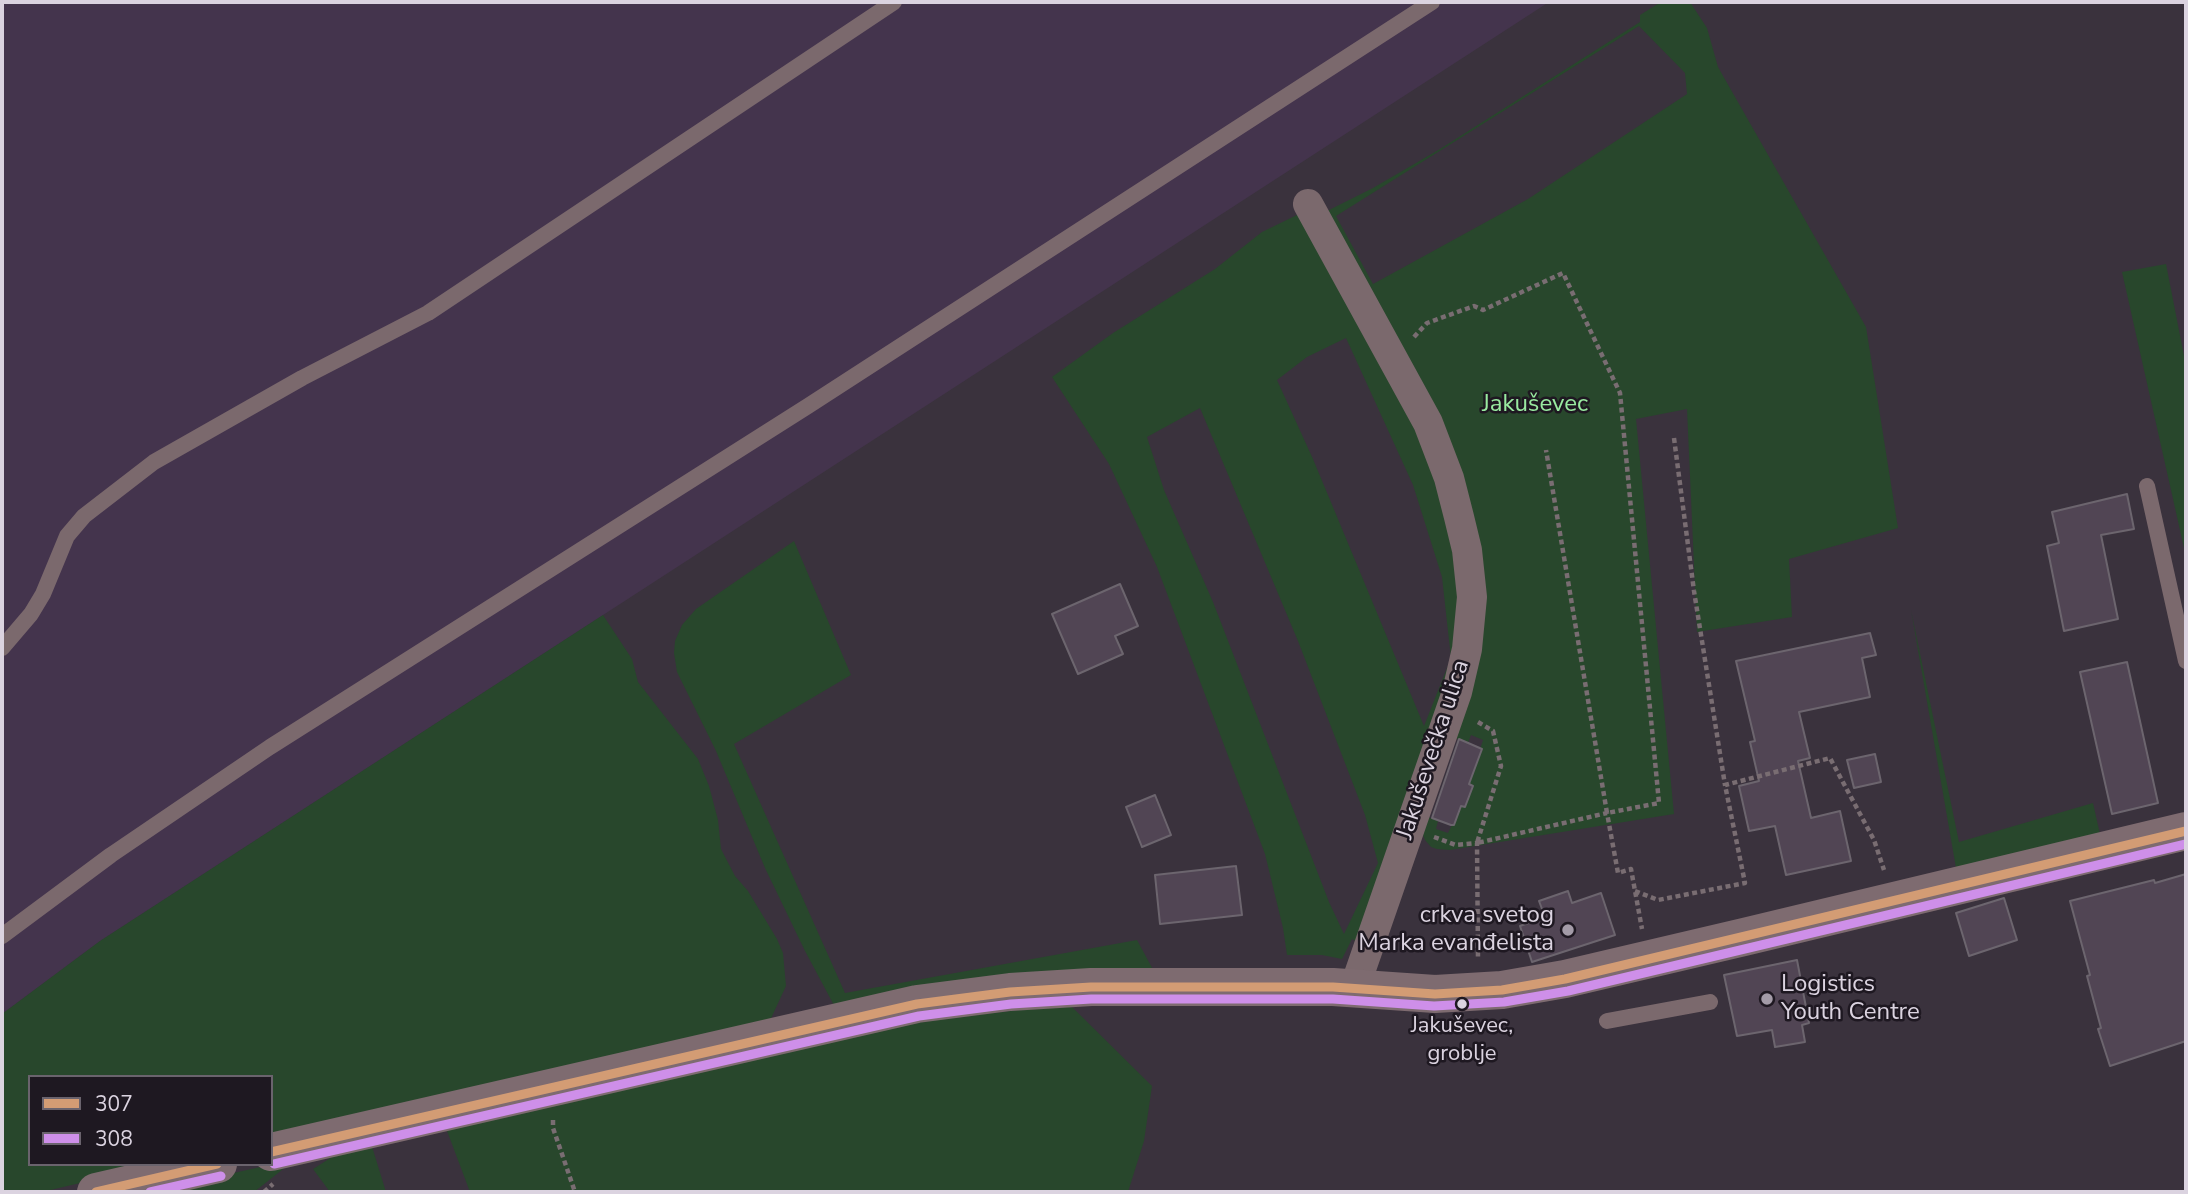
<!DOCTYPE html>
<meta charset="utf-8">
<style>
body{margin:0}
#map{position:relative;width:2188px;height:1194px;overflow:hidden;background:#3a323d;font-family:"Nunito Sans",sans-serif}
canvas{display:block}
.frame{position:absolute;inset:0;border:4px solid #dbd3e0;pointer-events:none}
.legend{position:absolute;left:28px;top:1075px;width:245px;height:91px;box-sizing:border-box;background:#1e1821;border:2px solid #6a636d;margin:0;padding:9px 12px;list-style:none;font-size:21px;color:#dbd3e0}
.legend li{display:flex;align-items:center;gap:14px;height:35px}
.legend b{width:35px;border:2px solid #6a636d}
</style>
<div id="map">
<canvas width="2188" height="1194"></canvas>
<div class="frame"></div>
<ul class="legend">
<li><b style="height:9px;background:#d39c74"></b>307</li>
<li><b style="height:9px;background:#ce8fe9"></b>308</li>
</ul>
</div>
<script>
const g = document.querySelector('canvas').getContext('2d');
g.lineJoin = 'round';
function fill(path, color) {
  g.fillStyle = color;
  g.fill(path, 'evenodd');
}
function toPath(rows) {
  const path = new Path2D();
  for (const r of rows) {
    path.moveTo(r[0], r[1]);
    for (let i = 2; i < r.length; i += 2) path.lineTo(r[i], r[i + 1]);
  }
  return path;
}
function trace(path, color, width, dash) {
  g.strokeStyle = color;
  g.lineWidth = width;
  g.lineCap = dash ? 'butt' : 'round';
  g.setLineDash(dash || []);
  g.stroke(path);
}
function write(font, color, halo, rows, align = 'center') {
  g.font = font + ' "Nunito Sans",sans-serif';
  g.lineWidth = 5;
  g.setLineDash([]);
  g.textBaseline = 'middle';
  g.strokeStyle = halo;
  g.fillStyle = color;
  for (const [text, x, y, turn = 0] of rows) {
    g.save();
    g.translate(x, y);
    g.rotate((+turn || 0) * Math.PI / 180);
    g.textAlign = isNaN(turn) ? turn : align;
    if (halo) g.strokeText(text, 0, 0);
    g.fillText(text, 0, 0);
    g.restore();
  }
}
fill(toPath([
 [2,2,1549,2,100,941,2,1014]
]), '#44344d');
fill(toPath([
 [1661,2,1690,2,1707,28,1718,67,1866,327,1898,528,1789,559,1792,617,1697,632,1687,409,1636,419,1674,814,1450,850,1437,849,1431,847,1425,840,1423,835,1426,816,1438,821,1436,829,1448,833,1461,806,1465,807,1473,786,1469,784,1483,740,1471,735,1468,743,1455,738,1474,545,1325,212,1373,188,1440,149,1640,22,1640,15],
 [1639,26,1685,73,1687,94,1528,199,1373,284,1336,216],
 [1301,213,1403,384,1449,504,1462,638,1359,943,1352,939,1342,959,1322,955,1287,955,1283,928,1265,854,1157,567,1109,464,1052,377,1113,333,1215,269,1262,232],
 [1346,338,1413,485,1442,577,1451,658,1424,726,1313,459,1277,380,1307,357],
 [1200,408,1298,641,1365,815,1378,863,1344,934,1329,902,1213,602,1164,490,1147,437],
 [2166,264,2186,366,2186,547,2184,548,2122,272],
 [794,541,851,675,734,744,845,993,1137,940,1156,975,837,1011,805,951,765,868,716,751,677,672,674,653,675,641,682,625,696,609],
 [1911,610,1959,842,2093,803,2100,834,1956,868],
 [603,615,632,659,638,682,698,759,709,786,718,820,721,849,735,876,748,891,777,939,783,953,786,986,767,1027,271,1139,271,1077,30,1077,30,1164,161,1164,42,1192,2,1192,2,1014,100,941],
 [1069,1004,1152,1086,1144,1141,1128,1192,470,1192,444,1123,880,1026],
 [370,1140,386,1192,330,1192,313,1169,340,1152],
 [296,1159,254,1192,149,1192]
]), '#28472c');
const building = toPath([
 [2127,494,2134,529,2101,535,2118,619,2064,631,2047,546,2059,543,2052,512,2127,494],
 [1120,584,1138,626,1115,636,1123,654,1078,674,1052,614,1120,584],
 [1870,633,1876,655,1862,658,1870,697,1799,712,1810,758,1798,761,1811,818,1840,811,1851,861,1786,875,1775,826,1749,831,1739,786,1759,781,1750,742,1755,741,1736,661,1870,633],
 [2127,662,2158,803,2112,814,2080,672,2127,662],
 [1459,739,1482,749,1469,784,1473,786,1465,807,1461,806,1454,825,1451,825,1432,818,1459,739],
 [1875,754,1881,782,1854,788,1847,760,1875,754],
 [1155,795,1171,835,1142,847,1126,807,1155,795],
 [1236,866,1242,915,1160,924,1155,875,1236,866],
 [2186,874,2186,1041,2110,1066,2098,1029,2101,1028,2087,976,2090,975,2070,901,2154,880,2155,883,2186,874],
 [1568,891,1572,903,1601,893,1615,935,1532,962,1520,926,1545,917,1539,901,1568,891],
 [2004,898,2017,940,1969,956,1956,913,2004,898],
 [1797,960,1809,1023,1802,1025,1805,1042,1775,1047,1772,1030,1737,1036,1724,975,1797,960]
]);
fill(building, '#514554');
trace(building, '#6c656e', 2);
trace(toPath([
 [1414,337,1427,323,1474,306,1483,310,1563,273,1620,393,1659,803,1607,813,1546,450],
 [1674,438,1694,591,1725,785],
 [1478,722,1493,731,1501,766,1477,843,1607,813,1618,873,1631,869,1642,929],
 [1434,837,1456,845,1477,843,1478,958],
 [1635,891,1658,900,1745,883,1725,785,1830,758,1874,840,1884,870],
 [553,1120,553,1128,575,1192],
 [264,1192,273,1184]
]), '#796d72', 4.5, [5, 3.5]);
trace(toPath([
 [2147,486,2186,661],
 [2,648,31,614,43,594,67,536,84,516,154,462,302,378,428,313,894,2],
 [2,936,111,855,270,747,808,406,1432,2],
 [1607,1021,1710,1002]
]), '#7b696d', 16);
trace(toPath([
 [1308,204,1428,423,1449,478,1459,517,1467,550,1472,597,1467,649,1457,692,1354,989]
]), '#7b696d', 30);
trace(toPath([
 [271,1152,917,1004,1010,992,1091,987,1333,987,1435,994,1502,990,1565,979,1744,937,2186,831],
 [96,1192,218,1164]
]), '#7e6b70', 38);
trace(toPath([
 [271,1152,917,1004,1010,992,1091,987,1333,987,1435,994,1502,990,1565,979,2186,831],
 [96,1192,217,1164]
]), '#d39c74', 9);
trace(toPath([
 [274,1164,919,1016,1011,1004,1091,999,1333,999,1434,1006,1504,1002,1568,991,2186,844],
 [150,1192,221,1176]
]), '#ce8fe9', 9);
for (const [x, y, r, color] of [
 [1568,930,7,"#a39ba7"],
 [1767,999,7,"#a39ba7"],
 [1462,1004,6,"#dbd3e0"]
]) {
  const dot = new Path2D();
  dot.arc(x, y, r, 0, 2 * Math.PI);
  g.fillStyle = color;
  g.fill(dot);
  trace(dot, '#1e1821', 2.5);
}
write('22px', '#dbd3e0', '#1e1821', [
 ["Jakuševec,",1462,1027],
 ["groblje",1462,1055]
]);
write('24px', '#99eaa0', '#1e1821', [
 ["Jakuševec",1535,405]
]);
write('24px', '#dbd3e0', '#1e1821', [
 ["Jakuševečka ulica",1434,750,-72]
]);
write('24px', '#dbd3e0', '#1e1821', [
 ["crkva svetog",1554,916],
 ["Marka evanđelista",1554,944],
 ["Logistics",1781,985,"left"],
 ["Youth Centre",1781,1013,"left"]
], 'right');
</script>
